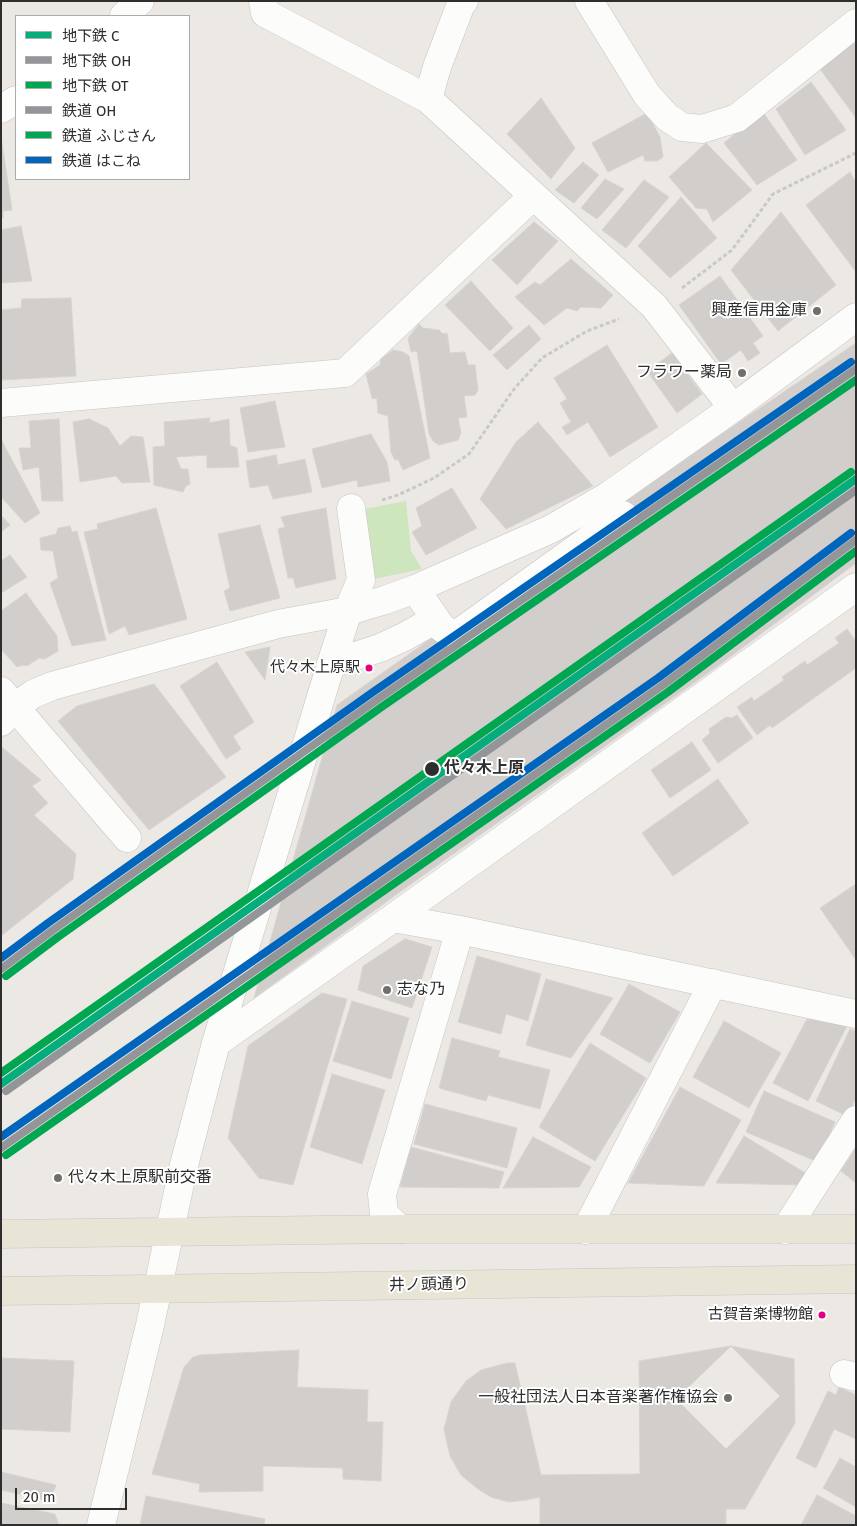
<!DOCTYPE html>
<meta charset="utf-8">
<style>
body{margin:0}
#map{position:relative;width:857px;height:1526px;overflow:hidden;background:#ece8e4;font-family:"Fira Sans","Noto Sans JP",sans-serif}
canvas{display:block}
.frame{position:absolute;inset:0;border:2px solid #2e2e2e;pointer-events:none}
.legend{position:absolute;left:15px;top:15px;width:175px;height:165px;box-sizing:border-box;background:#fff;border:1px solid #ababab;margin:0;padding:6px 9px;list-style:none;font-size:15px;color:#2e2e2e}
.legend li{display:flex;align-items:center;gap:10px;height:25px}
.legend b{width:25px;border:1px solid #ababab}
.scale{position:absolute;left:15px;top:1488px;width:112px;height:22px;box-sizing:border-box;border:2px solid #2e2e2e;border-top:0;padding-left:6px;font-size:15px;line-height:18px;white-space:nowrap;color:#2e2e2e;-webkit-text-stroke:4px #fff;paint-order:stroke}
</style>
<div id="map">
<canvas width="857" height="1526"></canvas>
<div class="frame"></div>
<ul class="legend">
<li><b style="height:6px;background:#05ad7c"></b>地下鉄 C</li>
<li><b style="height:6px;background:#939598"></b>地下鉄 OH</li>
<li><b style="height:6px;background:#00a650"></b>地下鉄 OT</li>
<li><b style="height:6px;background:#939598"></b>鉄道 OH</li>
<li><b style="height:6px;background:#00a651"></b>鉄道 ふじさん</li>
<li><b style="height:6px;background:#0065bd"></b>鉄道 はこね</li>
</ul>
<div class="scale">20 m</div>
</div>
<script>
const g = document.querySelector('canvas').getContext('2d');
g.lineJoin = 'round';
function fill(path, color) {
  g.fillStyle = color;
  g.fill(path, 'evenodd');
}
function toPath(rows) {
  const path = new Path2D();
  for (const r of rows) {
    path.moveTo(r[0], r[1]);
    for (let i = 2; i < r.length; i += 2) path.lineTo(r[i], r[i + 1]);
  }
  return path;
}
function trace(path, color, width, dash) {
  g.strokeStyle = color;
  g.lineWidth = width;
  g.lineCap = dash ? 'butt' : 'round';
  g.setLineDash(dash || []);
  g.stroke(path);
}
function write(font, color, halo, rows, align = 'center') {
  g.font = font + ' "Fira Sans","Noto Sans JP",sans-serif';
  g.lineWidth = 4;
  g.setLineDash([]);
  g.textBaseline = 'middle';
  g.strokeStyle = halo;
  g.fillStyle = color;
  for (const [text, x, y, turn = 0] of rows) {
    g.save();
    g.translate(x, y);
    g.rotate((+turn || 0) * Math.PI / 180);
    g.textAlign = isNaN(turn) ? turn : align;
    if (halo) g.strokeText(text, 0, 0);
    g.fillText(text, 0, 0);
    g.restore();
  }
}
fill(toPath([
 [406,501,411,551,422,569,374,579,364,509]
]), '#cee6be');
const building = toPath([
 [856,41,856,118,820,69,856,41],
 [811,82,846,130,805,155,776,109,811,82],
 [541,98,575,148,551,179,507,134,541,98],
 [762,111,797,160,757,185,724,143,762,111],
 [647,113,660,137,663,157,657,161,645,161,643,155,608,172,592,143,647,113],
 [2,143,12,210,3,211,3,218,1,218,2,143],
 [706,143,752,190,713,222,707,209,696,208,669,177,706,143],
 [583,162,599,175,574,203,555,190,583,162],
 [850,172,856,183,856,272,806,205,850,172],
 [605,179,624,189,597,219,581,208,605,179],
 [644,180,669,197,626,248,602,230,644,180],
 [681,197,717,238,670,278,638,246,681,197],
 [781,212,836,285,778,331,731,270,781,212],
 [534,222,558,241,517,285,492,260,534,222],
 [21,226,32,281,1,283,1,230,21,226],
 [571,259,613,295,601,308,581,307,577,311,567,308,544,325,515,297,535,282,540,285,571,259],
 [720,276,763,336,753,343,760,353,748,361,741,350,721,364,679,305,720,276],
 [471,281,513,328,490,351,445,305,471,281],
 [71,298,76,376,1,380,1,310,21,308,22,299,71,298],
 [419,324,423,328,439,330,443,334,447,333,450,353,465,352,468,365,475,365,478,390,475,395,464,396,467,417,458,418,461,433,458,440,439,445,433,441,429,434,417,351,411,352,408,338,419,324],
 [529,325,541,339,507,370,493,355,529,325],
 [856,343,856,563,722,663,397,894,254,998,337,705,698,450,856,343],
 [607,345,658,427,610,457,588,422,567,435,562,427,571,422,560,403,567,399,554,378,607,345],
 [393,350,403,352,409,356,430,458,403,470,398,459,395,460,391,452,388,416,378,413,377,399,372,398,366,374,380,365,381,359,393,350],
 [672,353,702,394,677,413,647,371,672,353],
 [275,401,285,447,248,452,240,408,275,401],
 [210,418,209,423,229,419,230,445,237,448,239,467,207,468,207,455,176,457,181,469,188,469,190,484,186,486,183,492,154,485,153,447,165,446,164,422,210,418],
 [59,419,63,501,42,501,39,467,23,470,19,448,31,448,29,421,59,419],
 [89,419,108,428,120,446,131,436,143,437,150,482,122,483,116,476,80,482,73,422,89,419],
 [538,422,593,486,506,529,480,499,516,442,538,422],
 [371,434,387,462,390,481,358,487,357,480,322,488,312,449,371,434],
 [1,439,40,513,25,523,1,497,1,439],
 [276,455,278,465,305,459,312,492,273,499,268,485,250,488,246,461,276,455],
 [452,488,477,528,426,555,412,532,422,526,416,508,452,488],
 [156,508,187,619,129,635,125,626,109,634,84,532,98,529,97,524,156,508],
 [326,508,336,579,296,588,293,578,288,578,278,529,285,527,281,517,326,508],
 [1,515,10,525,1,532,1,515],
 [260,525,280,598,230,611,224,591,230,588,218,534,260,525],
 [70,526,72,532,77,531,106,640,72,646,50,583,58,578,53,551,41,550,40,538,56,534,58,528,70,526],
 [10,555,27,577,1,593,1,561,10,555],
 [26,593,57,636,58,651,45,659,39,658,27,666,23,665,17,667,1,649,1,611,26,593],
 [847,629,856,641,856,668,772,728,770,725,757,735,737,707,752,697,754,701,784,680,782,677,805,661,807,665,839,643,835,638,847,629],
 [270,647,265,680,245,652,270,647],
 [217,662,254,722,233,736,241,749,226,759,180,686,217,662],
 [154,684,226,777,149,830,58,721,77,706,154,684],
 [737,715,753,738,718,763,702,740,710,733,709,729,726,717,732,718,737,715],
 [692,742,711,770,670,798,651,770,692,742],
 [3,748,41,780,32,786,48,803,34,815,76,854,73,879,1,936,1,749,3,748],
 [718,779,749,823,673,876,642,833,718,779],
 [856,884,856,960,820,908,856,884],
 [405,939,432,947,412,1008,358,990,363,966,405,939],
 [477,956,541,974,528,1021,506,1014,501,1034,458,1022,477,956],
 [546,979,613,998,571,1058,526,1045,546,979],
 [629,984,680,1012,650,1063,600,1034,629,984],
 [322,993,347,999,293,1185,259,1178,228,1138,248,1046,322,993],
 [352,1001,409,1018,391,1079,333,1061,352,1001],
 [807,1019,847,1026,808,1101,773,1083,807,1019],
 [724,1021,781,1053,749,1108,693,1077,724,1021],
 [850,1029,856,1031,856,1098,847,1116,816,1101,850,1029],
 [452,1038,500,1051,498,1057,550,1070,540,1109,488,1095,486,1101,439,1088,452,1038],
 [590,1043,646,1078,595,1161,539,1127,590,1043],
 [332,1074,385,1090,362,1164,310,1147,332,1074],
 [680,1087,741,1120,704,1186,628,1183,680,1087],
 [764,1091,835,1122,818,1162,746,1132,764,1091],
 [425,1104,517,1128,507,1168,414,1144,425,1104],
 [744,1136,807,1174,802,1185,716,1183,744,1136],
 [533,1137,591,1167,579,1187,503,1188,533,1137],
 [411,1147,504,1172,499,1188,400,1187,411,1147],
 [856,1148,856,1183,841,1171,856,1148],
 [731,1346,794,1359,795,1423,745,1509,726,1509,726,1525,540,1525,540,1497,526,1500,509,1502,491,1497,478,1489,461,1475,450,1456,444,1429,451,1402,466,1381,481,1370,507,1363,515,1363,541,1475,640,1474,639,1361,731,1346],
 [731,1346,780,1396,726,1449,676,1399,731,1346],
 [299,1350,297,1387,368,1390,367,1422,383,1422,381,1481,343,1479,343,1468,263,1466,263,1491,199,1492,200,1484,152,1474,184,1367,193,1357,200,1355,299,1350],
 [1,1358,74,1361,70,1432,1,1429,1,1358],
 [839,1387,856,1395,856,1439,834,1429,816,1468,796,1458,828,1391,836,1395,839,1387],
 [840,1458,856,1467,856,1507,823,1488,840,1458],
 [1,1472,56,1485,50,1501,1,1490,1,1472],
 [817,1495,856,1516,856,1525,801,1525,817,1495],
 [146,1496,265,1519,264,1525,140,1525,146,1496],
 [1,1503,55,1514,59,1525,1,1525,1,1503]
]);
fill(building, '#d1cecb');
trace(building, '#d7d4d0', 1);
const minor = toPath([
 [263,1,265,13,428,99,654,306,733,408],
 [589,1,647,95,667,117,682,127,702,129,737,118,856,23],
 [124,16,140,1],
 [428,99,437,67,461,4,464,1],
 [1,109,16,100],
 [1,403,345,373,533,196],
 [415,589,442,628,448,632,454,633,460,632,623,515],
 [331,664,380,648,404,637,436,619],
 [1,691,127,838],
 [1,722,15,707,33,694,52,686,278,624,348,611,385,600,415,589,551,529,608,496,733,408,856,317],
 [393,918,460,930,856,1014],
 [216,1043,393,918,856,587],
 [400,1229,384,1214,382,1194,460,930],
 [586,1230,713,983],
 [785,1230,856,1120],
 [844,1374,856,1377],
 [101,1525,150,1325,183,1169,216,1043,331,664,348,611,361,580,351,508]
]);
const major = toPath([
 [1,1234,400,1229,856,1229],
 [1,1291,856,1279]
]);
trace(minor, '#c5c4c5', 29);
trace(major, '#c6c5c4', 29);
trace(toPath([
 [682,288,732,250,773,194,856,153],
 [382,500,398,495,434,478,469,454,514,389,542,358,587,331,619,319]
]), '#c9c9c8', 3, [4, 2.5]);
trace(minor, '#fcfcfb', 28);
trace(major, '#e8e4d6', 28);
trace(toPath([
 [1,969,53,930,378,699,856,369],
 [1,1148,663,685,856,540]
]), '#939598', 8);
trace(toPath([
 [6,976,58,937,383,706,856,380],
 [6,1155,668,692,856,551]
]), '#00a651', 8);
trace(toPath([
 [1,958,48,923,373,692,851,362],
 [1,1137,658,678,851,533]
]), '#0065bd', 8);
trace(toPath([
 [1,1084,856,479]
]), '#05ad7c', 8);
trace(toPath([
 [6,1091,856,490]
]), '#939598', 8);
trace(toPath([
 [1,1073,851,472]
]), '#00a650', 8);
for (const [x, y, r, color] of [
 [817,311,5,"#706f6e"],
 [742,373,5,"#706f6e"],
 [369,668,4.5,"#e5007d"],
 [432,769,8,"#2e2e2e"],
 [387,990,5,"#706f6e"],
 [58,1178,5,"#706f6e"],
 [822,1315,4.5,"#e5007d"],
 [728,1398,5,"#706f6e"]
]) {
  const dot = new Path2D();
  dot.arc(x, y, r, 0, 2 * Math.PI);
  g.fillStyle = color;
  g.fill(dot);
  trace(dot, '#fff', 2);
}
write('15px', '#2e2e2e', '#fff', [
 ["代々木上原駅",360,668],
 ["古賀音楽博物館",813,1315]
], 'right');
write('16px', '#2e2e2e', '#fff', [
 ["興産信用金庫",807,311],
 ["フラワー薬局",732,373],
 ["志な乃",397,990,"left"],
 ["代々木上原駅前交番",68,1178,"left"],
 ["一般社団法人日本音楽著作権協会",718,1398]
], 'right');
write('bold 16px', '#2e2e2e', '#fff', [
 ["代々木上原",444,769]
], 'left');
write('16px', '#2e2e2e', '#fff', [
 ["井ノ頭通り",429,1285,-1]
]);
</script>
